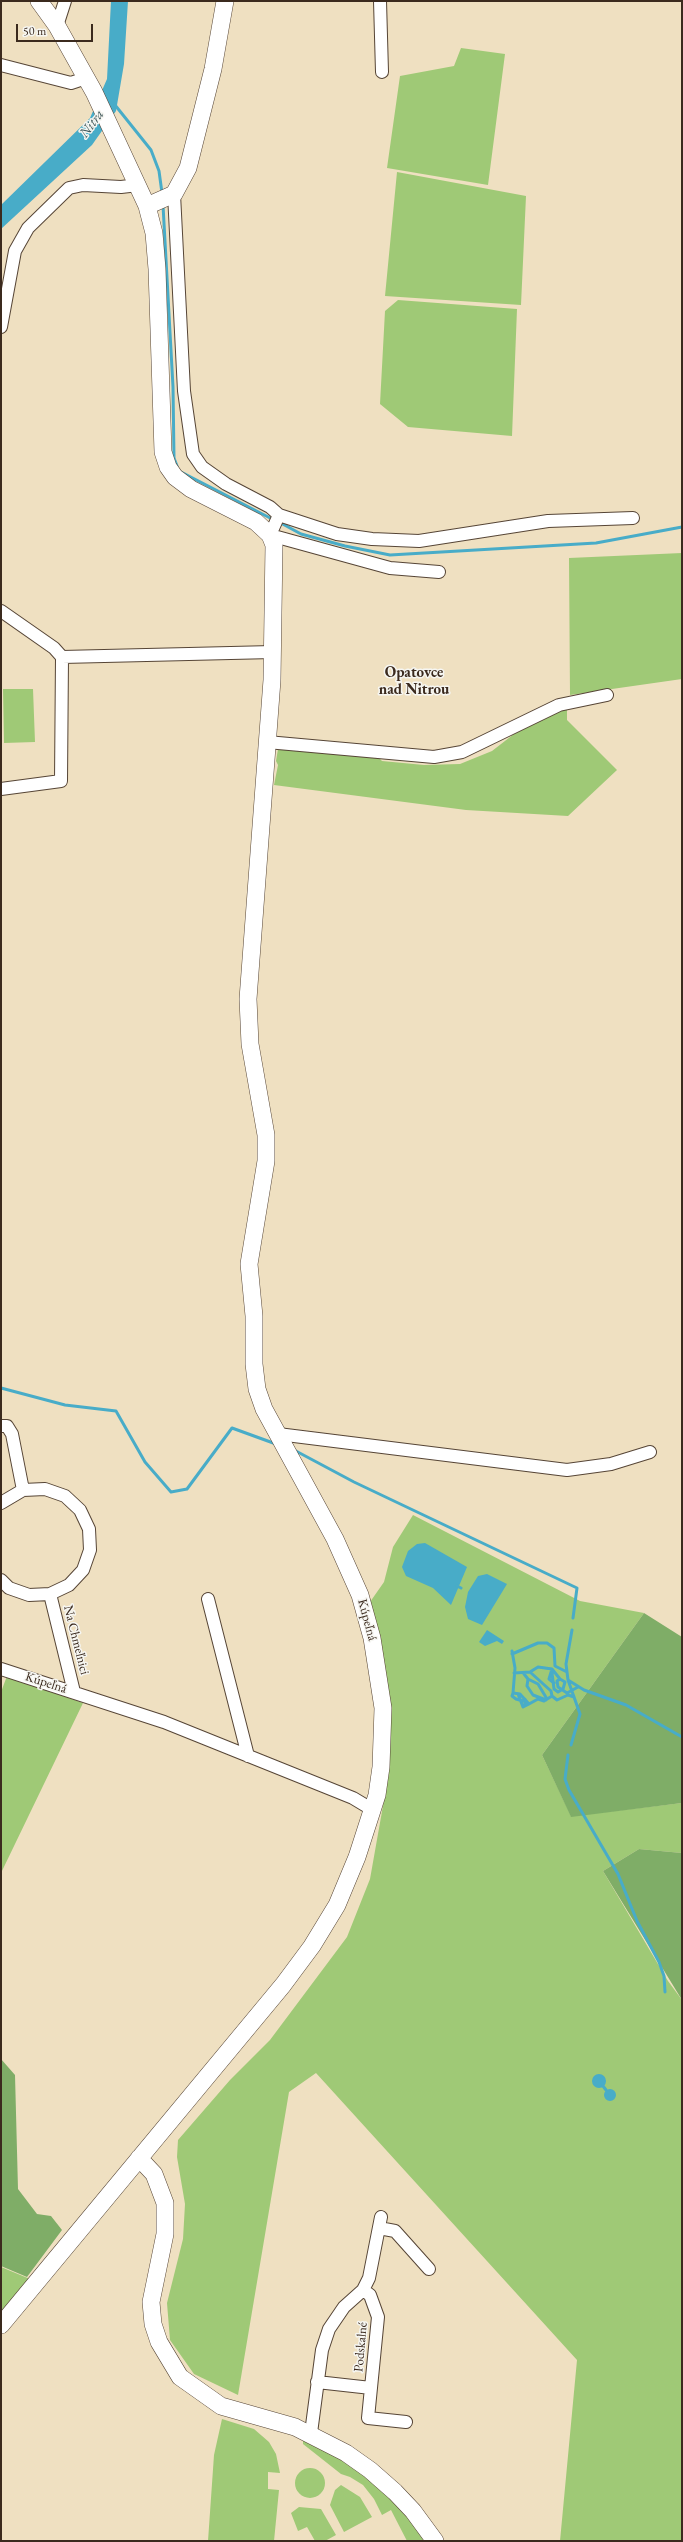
<!DOCTYPE html>
<meta charset="utf-8">
<style>
body{margin:0}
#map{position:relative;width:683px;height:2542px;overflow:hidden;background:#efe0c1;font-family:"EB Garamond",serif}
canvas{display:block}
.frame{position:absolute;inset:0;border:2px solid #3b2a1e;pointer-events:none}
.scale{position:absolute;left:16px;top:24px;width:77px;height:18px;box-sizing:border-box;border:2px solid #3b2a1e;border-top:0;padding-left:5px;font-size:12px;line-height:14px;white-space:nowrap;color:#3b2a1e;-webkit-text-stroke:3px #f6f6f2;paint-order:stroke}
</style>
<div id="map">
<canvas width="683" height="2542"></canvas>
<div class="frame"></div>
<div class="scale">50 m</div>
</div>
<script>
const g = document.querySelector('canvas').getContext('2d');
g.lineJoin = 'round';
function fill(path, color) {
  g.fillStyle = color;
  g.fill(path, 'evenodd');
}
function toPath(rows) {
  const path = new Path2D();
  for (const r of rows) {
    if (r.length === 3) {
      path.moveTo(r[0] + r[2], r[1]);
      path.arc(r[0], r[1], r[2], 0, 2 * Math.PI);
      continue;
    }
    path.moveTo(r[0], r[1]);
    for (let i = 2; i < r.length; i += 2) path.lineTo(r[i], r[i + 1]);
  }
  return path;
}
function trace(path, color, width, dash) {
  g.strokeStyle = color;
  g.lineWidth = width;
  g.lineCap = dash ? 'butt' : 'round';
  g.setLineDash(dash || []);
  g.stroke(path);
}
function write(font, color, halo, rows, align = 'center') {
  g.font = font + ' "EB Garamond",serif';
  g.lineWidth = 3;
  g.setLineDash([]);
  g.textBaseline = 'middle';
  g.strokeStyle = halo;
  g.fillStyle = color;
  for (const [text, x, y, turn = 0] of rows) {
    g.save();
    g.translate(x, y);
    g.rotate((+turn || 0) * Math.PI / 180);
    g.textAlign = isNaN(turn) ? turn : align;
    if (halo) g.strokeText(text, 0, 0);
    g.fillText(text, 0, 0);
    g.restore();
  }
}
fill(toPath([
 [461,48,505,54,488,185,387,168,400,76,454,66],
 [397,172,526,196,521,305,385,296],
 [398,300,517,309,512,436,408,427,380,404,385,311],
 [682,553,682,679,570,695,569,558],
 [3,689,33,689,35,742,4,743],
 [567,708,567,720,617,770,568,816,466,810,274,785,278,765,276,761,278,749,378,757,382,761,424,765,460,764,492,751,514,734],
 [413,1515,580,1601,644,1613,542,1755,571,1816,682,1803,682,1853,639,1849,603,1871,668,1981,682,2000,682,2541,560,2541,577,2360,316,2073,289,2092,238,2395,194,2374,170,2340,167,2303,183,2239,185,2204,177,2157,178,2140,230,2080,270,2040,347,1937,370,1879,389,1772,385,1672,370,1602,384,1582,393,1547],
 [7,1676,83,1703,1,1873,1,1692],
 [1,2267,30,2279,1,2314],
 [222,2419,254,2429,269,2442,276,2454,280,2473,268,2472,268,2489,279,2490,274,2541,208,2541,214,2455],
 [303,2439,308,2439,369,2477,405,2510,426,2541,407,2541,391,2510,382,2515,374,2499,363,2485,350,2477,341,2474,303,2444],
 [310,2483,15],
 [341,2485,360,2497,372,2517,344,2532,330,2505,335,2490],
 [299,2507,321,2509,336,2535,325,2541,315,2541,307,2527,298,2531,291,2513]
]), '#9fc976');
fill(toPath([
 [644,1613,682,1637,682,1803,571,1817,542,1755],
 [639,1849,682,1853,682,2000,603,1871],
 [1,2059,15,2075,18,2189,37,2214,51,2216,62,2230,27,2277,1,2266]
]), '#7fad67');
fill(toPath([
 [111,1,128,1,124,64,116,111,92,145,1,229,1,205,90,118,107,79],
 [425,1543,467,1567,451,1605,433,1588,406,1576,402,1567,408,1551,417,1544],
 [487,1574,507,1584,482,1625,468,1619,465,1607,468,1592,478,1576],
 [487,1630,504,1641,502,1644,497,1641,485,1646,479,1642],
 [599,2081,7],
 [610,2095,6]
]), '#48acc8');
trace(toPath([
 [115,105,151,150,159,171,162,193],
 [163,205,173,387,174,458,177,466],
 [181,472,274,520],
 [279,522,301,534,345,546,390,555,596,543,682,527],
 [1,1388,65,1405,116,1411,145,1462,171,1492,187,1489,232,1428,276,1444],
 [294,1450,354,1482,577,1588,573,1618],
 [457,1586,461,1588],
 [512,1651,515,1668,513,1693,520,1694,529,1704,538,1699,544,1701,552,1696,557,1700,568,1695,574,1697],
 [512,1654,538,1643,547,1643,554,1648,555,1666,567,1672],
 [552,1669,560,1679,557,1681,558,1687,567,1693,578,1687],
 [530,1672,538,1667,552,1669,549,1679,554,1683],
 [514,1673,530,1672,551,1691,552,1696],
 [552,1673,554,1689,558,1692,563,1689,565,1682,560,1679],
 [524,1674,528,1679,527,1686,533,1695,546,1700],
 [528,1679,538,1684,547,1699],
 [568,1680,584,1690,626,1705,682,1737],
 [513,1693,512,1696,516,1699,523,1701],
 [518,1694,523,1707,529,1704,525,1704,525,1699],
 [571,1745,580,1714,568,1680,566,1664,572,1630],
 [568,1755,565,1779,569,1790,618,1874,637,1921,659,1962,664,1976,665,1992],
 [603,2086,606,2090]
]), '#48acc8', 3);
const street = toPath([
 [380,1,382,72],
 [57,26,65,1],
 [1,65,71,83,86,78],
 [174,194,184,391,193,454,202,467,226,484,270,507,279,515,337,534,372,539,419,541,548,521,633,518],
 [1,327,15,251,28,228,69,188,83,185,121,187,138,185],
 [279,515,270,535,390,568,439,572],
 [1,611,54,648,62,657,61,781,1,789],
 [62,657,273,652],
 [267,742,434,757,462,752,559,705,607,695],
 [1,1426,7,1426,12,1434,23,1490],
 [278,1434,567,1470,611,1464,650,1452],
 [1,1503,23,1490,45,1489,65,1496,80,1510,89,1529,90,1550,83,1570,69,1585,50,1594,29,1595,9,1588,1,1580],
 [50,1594,74,1692],
 [208,1599,248,1756],
 [1,1669,164,1722,353,1798,373,1810],
 [379,2228,395,2231,429,2269],
 [363,2290,370,2295,378,2317,368,2418,406,2422],
 [317,2382,371,2388],
 [311,2433,322,2350,329,2329,344,2307,363,2290,369,2278,381,2217]
]);
const secondary = toPath([
 [147,206,174,194,188,168,213,69,225,1],
 [139,2158,154,2174,165,2203,165,2234,151,2302,153,2324,159,2342,180,2377,221,2406,295,2427,346,2453,370,2470,395,2492,413,2511,435,2541],
 [1,2325,283,1985,312,1946,337,1905,357,1857,377,1795,381,1767,383,1708,372,1638,360,1595,335,1539,264,1409,257,1389,254,1364,254,1316,249,1264,266,1161,266,1135,250,1044,248,999,272,680,274,545,270,535,256,522,191,489,175,477,168,467,163,452,157,269,154,233,147,206,94,92,57,26,39,1]
]);
trace(street, '#564536', 14);
trace(secondary, '#564536', 18);
trace(street, '#fff', 12);
trace(secondary, '#fff', 17);
write('13px', '#3b2a1e', '#f6f6f2', [
 ["Kúpeľná",367,1620,75],
 ["Na Chmeľnici",76,1640,76],
 ["Kúpeľná",46,1683,18],
 ["Podskalné",361,2347,-85]
]);
write('italic 14px', '#40585a', '#f6f6f2', [
 ["Nitra",92,124,-53]
]);
write('bold 15px', '#3b2a1e', '#f6f6f2', [
 ["Opatovce",414,673],
 ["nad Nitrou",414,690]
]);
</script>
